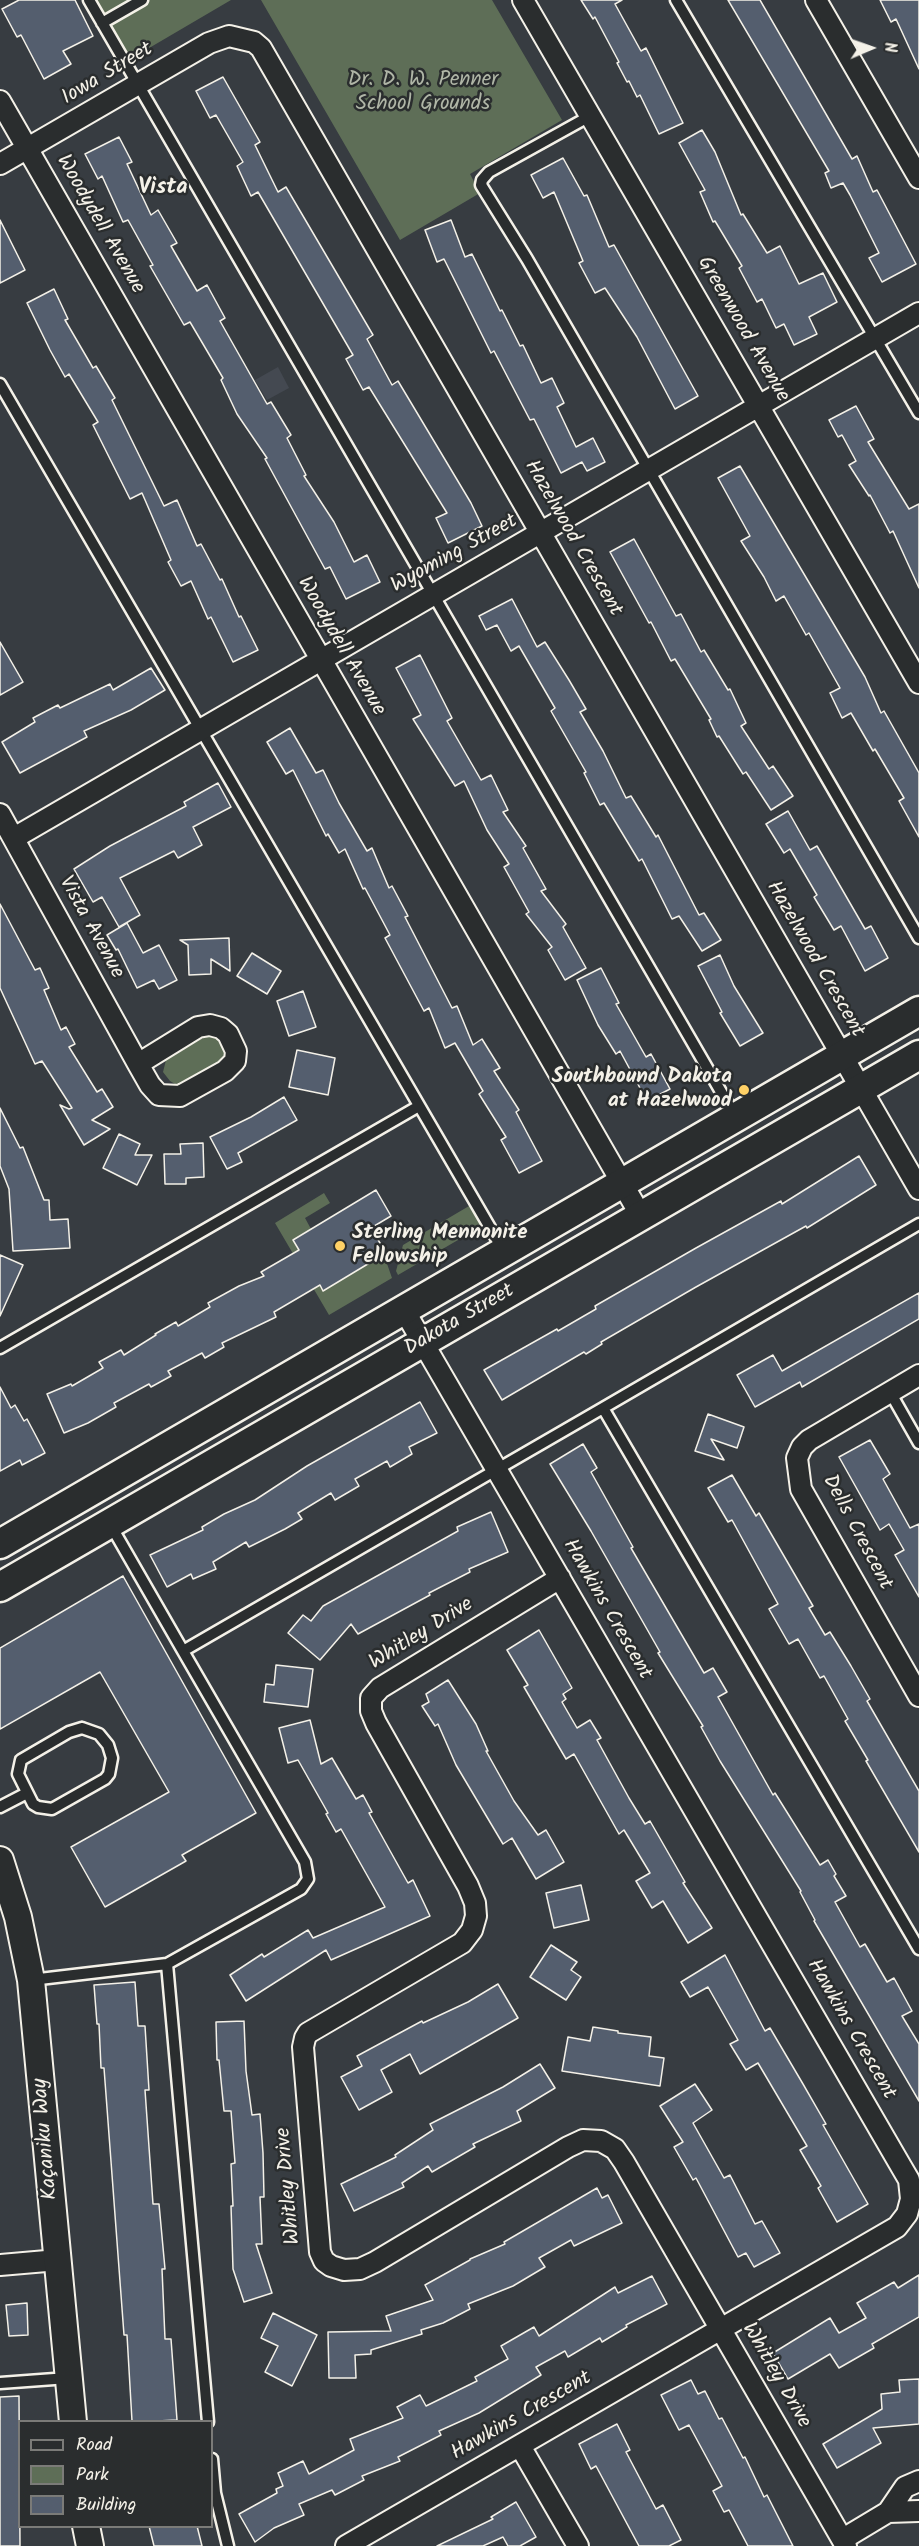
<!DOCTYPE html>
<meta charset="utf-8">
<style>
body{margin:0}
#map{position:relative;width:919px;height:2546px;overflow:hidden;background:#373c41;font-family:Kalam,sans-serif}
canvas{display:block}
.legend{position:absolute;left:18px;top:2420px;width:195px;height:108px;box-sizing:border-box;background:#2a2d2e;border:2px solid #7b7b78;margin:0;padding:8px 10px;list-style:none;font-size:18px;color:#f4f1e8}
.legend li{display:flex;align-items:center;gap:12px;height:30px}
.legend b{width:30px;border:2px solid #7b7b78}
.north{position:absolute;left:841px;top:18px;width:60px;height:60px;-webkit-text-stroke:4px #2a2d2e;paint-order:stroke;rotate:88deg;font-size:16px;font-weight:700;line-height:24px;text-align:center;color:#f4f1e8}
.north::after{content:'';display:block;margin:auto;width:21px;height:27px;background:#f4f1e8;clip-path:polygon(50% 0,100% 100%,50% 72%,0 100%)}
</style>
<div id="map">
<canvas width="919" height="2546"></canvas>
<ul class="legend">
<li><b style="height:8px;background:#2a2d2e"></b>Road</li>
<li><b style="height:16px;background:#5e6e57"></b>Park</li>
<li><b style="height:16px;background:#545e6e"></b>Building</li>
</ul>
<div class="north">N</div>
</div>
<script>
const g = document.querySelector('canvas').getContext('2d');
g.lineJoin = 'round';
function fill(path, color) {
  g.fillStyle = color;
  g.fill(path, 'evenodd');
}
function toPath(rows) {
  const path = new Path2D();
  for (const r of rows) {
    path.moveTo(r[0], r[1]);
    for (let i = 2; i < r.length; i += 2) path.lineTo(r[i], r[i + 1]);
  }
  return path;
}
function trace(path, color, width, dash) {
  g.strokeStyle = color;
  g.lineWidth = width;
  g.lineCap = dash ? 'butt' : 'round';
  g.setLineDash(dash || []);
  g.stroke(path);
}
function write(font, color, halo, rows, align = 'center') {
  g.font = font + ' Kalam,sans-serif';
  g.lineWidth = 5;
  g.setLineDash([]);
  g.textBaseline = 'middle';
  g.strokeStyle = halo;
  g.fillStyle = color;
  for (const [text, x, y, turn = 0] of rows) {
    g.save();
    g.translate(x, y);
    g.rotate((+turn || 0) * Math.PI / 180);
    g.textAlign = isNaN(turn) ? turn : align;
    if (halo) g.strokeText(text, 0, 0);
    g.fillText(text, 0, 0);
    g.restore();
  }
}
fill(toPath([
 [278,367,289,388,267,400,255,380]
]), '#444951');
fill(toPath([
 [91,0,231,0,127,61],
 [261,0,492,0,562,120,470,174,480,193,400,240],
 [211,1033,227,1045,226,1056,221,1062,183,1083,175,1084,170,1081,163,1072,166,1060],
 [324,1193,330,1203,305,1218,311,1229,293,1240,323,1290,384,1255,392,1278,329,1315,275,1223],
 [469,1206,482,1226,398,1275,396,1271,403,1245]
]), '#5e6e57');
const building = toPath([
 [19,0,75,0,93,36,63,51,71,64,44,79,21,35,17,37,2,9,19,0],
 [581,0,622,0,615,4,641,51,646,48,683,123,659,134,640,95,637,97,629,81,627,82,617,63,619,62,595,17,593,19,581,0],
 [728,0,760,0,852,159,857,156,873,192,877,190,916,264,882,282,869,258,879,253,850,195,843,183,831,188,825,173,829,171,728,0],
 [880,0,919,0,919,69,896,19,891,22,880,0],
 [223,77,260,142,255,145,278,192,286,187,373,335,367,339,392,385,398,381,471,503,482,526,448,543,436,518,447,513,369,387,363,390,346,359,353,355,258,192,251,196,237,166,243,162,216,115,210,118,196,91,223,77],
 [702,130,715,152,741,215,743,214,767,253,780,246,799,284,823,273,837,302,809,317,817,334,794,345,784,324,776,328,762,299,757,302,739,268,742,266,715,221,713,222,700,192,705,190,679,143,702,130],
 [119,137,132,162,127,164,151,215,158,210,177,243,171,246,197,291,207,285,225,318,220,321,267,404,271,402,291,435,287,438,306,475,304,476,334,522,354,562,367,555,380,582,346,599,330,567,325,569,265,459,267,458,237,414,221,380,223,378,190,322,184,325,150,266,153,265,128,220,123,222,102,176,98,179,85,154,119,137],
 [563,158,584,196,587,195,609,247,614,245,698,396,675,409,637,337,605,288,595,293,579,263,583,261,554,192,543,198,531,175,563,158],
 [0,220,25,270,0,283,0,220],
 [451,220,465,257,472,254,500,311,502,310,520,346,523,345,541,383,552,378,564,403,557,407,576,447,593,438,605,462,587,471,582,462,561,473,534,419,530,420,494,351,491,353,444,259,437,262,425,230,451,220],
 [54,289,68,319,65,320,93,368,96,366,115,398,112,400,164,506,177,500,197,546,201,544,220,580,222,579,239,617,241,616,258,650,233,662,211,617,208,619,191,581,181,586,168,562,171,560,142,493,130,499,93,425,98,422,69,374,65,377,50,350,27,303,54,289],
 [856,406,874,439,868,442,909,509,919,504,919,588,893,531,890,533,870,495,869,496,849,465,856,461,842,435,838,437,829,420,856,406],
 [740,466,865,677,881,713,884,711,919,773,919,837,899,801,904,798,875,749,873,751,851,713,842,718,830,693,840,688,809,633,806,635,784,596,776,601,764,577,741,541,750,536,718,478,740,466],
 [634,539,676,616,681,614,701,652,704,650,728,690,730,689,746,723,741,726,769,769,773,766,793,796,771,810,746,772,743,774,719,736,717,737,709,720,711,719,675,659,671,661,651,622,649,623,610,552,634,539],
 [512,599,537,647,545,642,569,680,586,709,580,712,603,751,626,798,631,796,656,837,658,835,699,915,704,913,721,940,702,951,679,916,672,919,642,859,639,861,604,803,600,805,584,773,586,772,551,711,555,708,519,646,511,651,497,625,486,630,479,616,512,599],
 [0,642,23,682,0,695,0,642],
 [420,655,452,718,447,721,481,780,491,775,508,810,503,812,526,846,523,848,546,889,541,891,566,924,563,927,586,968,565,980,548,950,552,947,526,914,529,912,504,867,509,864,487,830,464,781,455,786,413,719,421,715,396,668,420,655],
 [151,668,165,690,131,710,84,731,87,737,20,773,2,742,35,722,33,718,58,705,60,708,110,684,113,690,151,668],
 [290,728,316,773,323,770,339,803,367,851,372,848,389,888,392,886,408,916,405,917,452,1008,457,1006,473,1045,482,1039,500,1068,494,1071,519,1110,516,1112,542,1161,519,1173,501,1140,506,1137,479,1094,483,1091,455,1043,445,1048,429,1008,424,1011,385,938,390,935,365,888,363,889,345,849,339,853,328,834,326,836,293,770,286,774,267,742,290,728],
 [218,783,231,807,193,827,202,845,178,858,174,851,120,878,140,915,119,927,102,897,93,902,74,869,110,846,186,806,184,802,218,783],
 [788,811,810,850,817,846,865,929,871,926,888,958,865,971,841,926,834,930,814,897,817,895,790,849,784,853,766,824,788,811],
 [0,904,35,970,40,968,49,988,44,990,61,1030,66,1027,75,1044,69,1047,97,1092,102,1089,113,1107,92,1120,110,1129,84,1145,60,1105,69,1109,72,1108,42,1061,35,1064,0,988,0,904],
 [127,923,143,953,159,945,177,980,159,989,154,980,137,988,118,949,116,950,107,935,127,923],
 [229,938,230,971,211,959,211,974,189,975,188,945,180,940,229,938],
 [252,953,281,971,267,994,237,976,252,953],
 [720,955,734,986,763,1033,740,1046,720,1013,722,1012,698,966,720,955],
 [601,968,619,1003,616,1004,646,1057,651,1054,670,1089,647,1101,620,1051,616,1054,598,1025,577,980,601,968],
 [303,991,316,1027,289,1036,277,1001,303,991],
 [297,1050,335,1058,328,1095,289,1087,297,1050],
 [284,1097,297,1120,238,1153,242,1162,227,1169,210,1137,251,1117,284,1097],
 [0,1108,20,1148,23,1147,44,1200,49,1200,50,1220,68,1219,70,1248,13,1251,9,1189,0,1166,0,1108],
 [119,1134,140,1144,135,1155,152,1155,137,1185,103,1168,119,1134],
 [203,1143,204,1177,186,1178,186,1184,165,1184,164,1154,181,1154,180,1144,203,1143],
 [859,1156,876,1185,807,1228,806,1226,696,1287,601,1342,602,1344,586,1354,584,1352,502,1400,484,1370,557,1329,558,1331,596,1309,595,1306,696,1248,781,1201,782,1204,859,1156],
 [376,1190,391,1216,371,1228,386,1253,323,1291,320,1285,274,1312,276,1317,222,1343,224,1347,205,1358,202,1353,168,1371,171,1376,151,1387,149,1384,114,1403,116,1407,88,1423,64,1433,47,1394,71,1384,72,1386,103,1368,99,1362,121,1350,124,1355,156,1335,155,1334,176,1322,178,1326,210,1307,208,1303,239,1286,264,1276,261,1272,299,1250,293,1240,376,1190],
 [0,1255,23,1265,0,1316,0,1255],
 [919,1293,919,1319,802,1387,800,1382,755,1407,737,1375,773,1355,782,1371,919,1293],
 [0,1387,11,1408,15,1405,24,1421,27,1419,45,1453,22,1465,20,1460,0,1471,0,1387],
 [420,1402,437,1433,409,1447,412,1454,390,1467,387,1461,355,1479,359,1486,335,1500,331,1493,298,1513,302,1519,285,1529,249,1547,246,1542,213,1562,216,1569,193,1579,191,1574,167,1587,150,1555,203,1530,202,1527,224,1514,255,1500,307,1466,420,1402],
 [708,1414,744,1427,737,1448,711,1439,724,1460,695,1451,708,1414],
 [870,1440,890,1474,883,1479,910,1528,919,1524,919,1597,895,1555,904,1550,889,1524,880,1530,839,1457,870,1440],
 [583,1444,597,1468,591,1472,633,1547,631,1548,704,1673,713,1668,727,1692,718,1697,773,1795,775,1793,820,1865,828,1860,836,1874,834,1876,846,1896,835,1902,860,1947,865,1944,887,1982,894,1978,912,2011,902,2016,919,2044,919,2101,814,1921,815,1920,800,1892,801,1891,720,1761,701,1727,703,1726,658,1653,660,1652,591,1531,550,1464,583,1444],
 [732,1475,756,1516,759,1513,813,1606,809,1608,825,1635,830,1632,851,1666,870,1699,867,1701,919,1791,919,1852,866,1761,868,1760,845,1721,848,1719,824,1676,820,1678,798,1639,789,1644,769,1609,778,1604,732,1520,728,1522,708,1488,732,1475],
 [491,1512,508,1552,469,1569,470,1572,429,1593,430,1595,358,1634,351,1624,320,1660,288,1633,303,1615,311,1621,323,1606,458,1531,457,1527,491,1512],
 [123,1576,256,1813,182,1855,186,1861,105,1907,71,1847,169,1792,100,1672,0,1729,0,1648,123,1576],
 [539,1630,572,1688,563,1694,566,1699,562,1702,577,1728,590,1720,601,1738,597,1740,629,1798,645,1824,650,1821,685,1882,683,1883,712,1928,688,1943,663,1901,652,1908,636,1881,650,1873,624,1830,619,1834,574,1754,566,1759,524,1687,528,1685,507,1650,539,1630],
 [276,1665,313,1669,308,1707,264,1702,266,1684,274,1685,276,1665],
 [448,1680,476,1724,488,1751,486,1751,514,1801,538,1835,546,1830,564,1862,536,1879,512,1838,503,1844,456,1765,438,1724,435,1726,422,1706,429,1702,426,1694,448,1680],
 [310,1720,321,1764,332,1758,356,1799,363,1795,372,1812,369,1813,408,1883,413,1880,430,1916,331,1960,326,1950,246,2001,230,1975,262,1954,264,1957,308,1930,313,1938,385,1907,341,1829,336,1832,326,1814,328,1813,298,1760,288,1763,279,1728,310,1720],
 [581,1885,589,1920,554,1928,546,1893,581,1885],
 [551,1945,577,1962,571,1970,581,1977,566,2000,530,1977,551,1945],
 [725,1955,765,2031,770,2028,803,2084,826,2124,823,2125,868,2204,837,2222,818,2188,821,2186,800,2150,807,2146,758,2063,746,2070,730,2044,738,2040,708,1987,690,1997,681,1982,725,1955],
 [135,1982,138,2026,145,2026,149,2090,145,2090,153,2204,159,2204,165,2269,162,2269,165,2339,171,2339,177,2420,157,2421,132,2421,127,2335,124,2335,104,2068,101,2068,99,2024,97,2024,94,1985,135,1982],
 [498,1984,518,2018,420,2074,410,2054,381,2070,392,2092,359,2110,341,2077,362,2066,357,2056,422,2021,423,2023,468,2002,498,1984],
 [244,2021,246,2071,252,2115,260,2114,263,2153,264,2197,260,2197,262,2244,256,2244,272,2293,244,2302,233,2269,231,2206,233,2206,231,2164,235,2163,231,2111,224,2111,219,2060,217,2060,216,2022,244,2021],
 [593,2027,618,2031,618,2033,651,2037,649,2056,664,2058,660,2086,562,2071,568,2037,590,2041,593,2027],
 [540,2064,555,2088,517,2111,521,2121,473,2144,475,2147,432,2172,428,2166,402,2183,404,2187,354,2211,341,2184,396,2157,395,2155,433,2130,430,2124,503,2087,540,2064],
 [695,2084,712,2110,693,2123,724,2178,730,2175,755,2224,762,2221,780,2253,754,2267,746,2253,738,2257,696,2178,693,2180,674,2147,683,2142,660,2106,695,2084],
 [597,2188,602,2198,608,2195,622,2223,574,2246,571,2240,539,2258,545,2267,513,2286,468,2304,470,2309,443,2323,421,2330,422,2334,371,2350,371,2354,355,2355,356,2378,329,2378,328,2332,391,2331,386,2316,433,2300,425,2285,470,2260,470,2259,505,2244,504,2242,597,2188],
 [919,2275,919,2317,872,2344,874,2348,839,2368,830,2354,788,2379,773,2353,830,2318,839,2333,866,2318,857,2303,894,2282,898,2288,919,2275],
 [652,2276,667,2304,626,2325,627,2327,602,2342,600,2338,568,2357,565,2351,536,2367,541,2375,479,2413,439,2431,441,2435,398,2457,400,2461,362,2476,364,2480,335,2495,332,2490,299,2504,304,2515,274,2528,255,2542,239,2514,277,2493,276,2489,283,2486,278,2473,303,2461,309,2474,354,2450,350,2439,403,2418,397,2407,420,2395,426,2406,477,2381,475,2377,508,2359,501,2346,534,2327,539,2336,615,2287,618,2293,652,2276],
 [27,2303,28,2335,9,2336,6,2305,27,2303],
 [273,2313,317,2335,292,2386,265,2372,278,2346,261,2338,273,2313],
 [919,2379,919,2424,873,2428,881,2443,837,2468,823,2444,882,2409,881,2394,900,2392,899,2380,919,2379],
 [691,2380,698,2394,705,2391,719,2419,722,2418,743,2458,745,2457,764,2497,767,2495,793,2546,748,2546,729,2510,724,2512,713,2491,722,2486,689,2425,679,2430,661,2395,691,2380],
 [19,2396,20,2546,0,2546,0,2397,19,2396],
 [617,2424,630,2450,626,2452,656,2509,663,2505,681,2540,669,2546,639,2546,596,2466,591,2469,579,2444,617,2424],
 [516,2502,536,2537,520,2546,508,2546,503,2537,483,2546,437,2546,493,2519,491,2517,516,2502],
 [149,2526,197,2526,202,2546,154,2546,149,2526]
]);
fill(building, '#545e6e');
trace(building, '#f4f1e8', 1.5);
const service = toPath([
 [89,0,735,1116],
 [676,0,919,413],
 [102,23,142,0],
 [590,116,489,172,482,180,481,185,527,259,919,938],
 [0,384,503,1250],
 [919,1224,603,1408,919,1949],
 [0,1348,419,1106],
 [890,1392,919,1443],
 [110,1524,183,1651],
 [82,1728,99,1734,108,1745,112,1758,109,1774,105,1779,52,1809,38,1807,33,1804,18,1774,21,1760,69,1732,82,1728],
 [0,1807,27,1793],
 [167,1964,208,2422],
 [31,1980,167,1964,301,1889,308,1879,305,1862,183,1651,603,1408],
 [0,2383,68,2378],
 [212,2459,215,2493,228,2546]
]);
const minor = toPath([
 [523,0,919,683],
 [816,0,919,178],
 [0,101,641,1216],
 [0,164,209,43,229,36,254,42,261,48,919,1189],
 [0,814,138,1064,150,1085,159,1095,180,1096,225,1071,235,1061,236,1051,228,1034,221,1028,210,1025,198,1027,138,1064],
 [14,838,919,313],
 [919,1375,809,1440,802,1447,797,1458,801,1489,919,1696],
 [560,1578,380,1688,371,1698,371,1711,376,1723,468,1886,475,1903,476,1916,472,1930,462,1943,308,2033,305,2038,303,2047,320,2252,324,2261,331,2266,344,2270,360,2269,375,2262,568,2147,583,2140,601,2141,615,2149,624,2162,846,2546],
 [0,2265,58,2260],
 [520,2446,578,2546],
 [888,2512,919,2511],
 [843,2539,888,2512,905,2487,919,2481],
 [346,2546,897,2227,907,2214,911,2199,909,2180,902,2168,404,1310]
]);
const tertiary = toPath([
 [0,1860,18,1917,31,1980,73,2422],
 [86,2526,90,2546]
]);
const secondary = toPath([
 [0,1544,919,1011],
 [0,1587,919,1055]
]);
trace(service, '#f4f1e8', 15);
trace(minor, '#f4f1e8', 24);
trace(tertiary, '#f4f1e8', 30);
trace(secondary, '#f4f1e8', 33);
trace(service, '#2a2d2e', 10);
trace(minor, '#2a2d2e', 20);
trace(tertiary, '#2a2d2e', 26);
trace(secondary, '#2a2d2e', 28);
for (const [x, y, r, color] of [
 [744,1090,6,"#ffd166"],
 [340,1246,6,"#ffd166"]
]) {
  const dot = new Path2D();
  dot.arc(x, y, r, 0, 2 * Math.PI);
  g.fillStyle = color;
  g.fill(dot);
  trace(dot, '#2a2d2e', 2);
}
write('21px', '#f4f1e8', '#2a2d2e', [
 ["Iowa Street",108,75,-31],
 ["Woodydell Avenue",99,225,60],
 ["Greenwood Avenue",742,330,60],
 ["Hazelwood Crescent",572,539,60],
 ["Wyoming Street",455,555,-29],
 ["Woodydell Avenue",340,647,60],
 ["Vista Avenue",90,928,61],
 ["Hazelwood Crescent",814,960,60],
 ["Dakota Street",460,1321,-30],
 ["Dells Crescent",856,1533,62],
 ["Hawkins Crescent",606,1610,60],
 ["Whitley Drive",422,1635,-32],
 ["Hawkins Crescent",850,2030,60],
 ["Kaçaniku Way",47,2139,-95],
 ["Whitley Drive",290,2186,-95],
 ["Whitley Drive",775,2376,60],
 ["Hawkins Crescent",522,2417,-30]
]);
write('21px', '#b0b6a7', '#2a2d2e', [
 ["Dr. D. W. Penner",423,81],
 ["School Grounds",423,105]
]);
write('bold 21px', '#f4f1e8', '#2a2d2e', [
 ["Southbound Dakota",732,1078],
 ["at Hazelwood",732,1102],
 ["Sterling Mennonite",352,1234,"left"],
 ["Fellowship",352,1258,"left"]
], 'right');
write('bold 22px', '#f4f1e8', '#2a2d2e', [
 ["Vista",163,189]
]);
</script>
